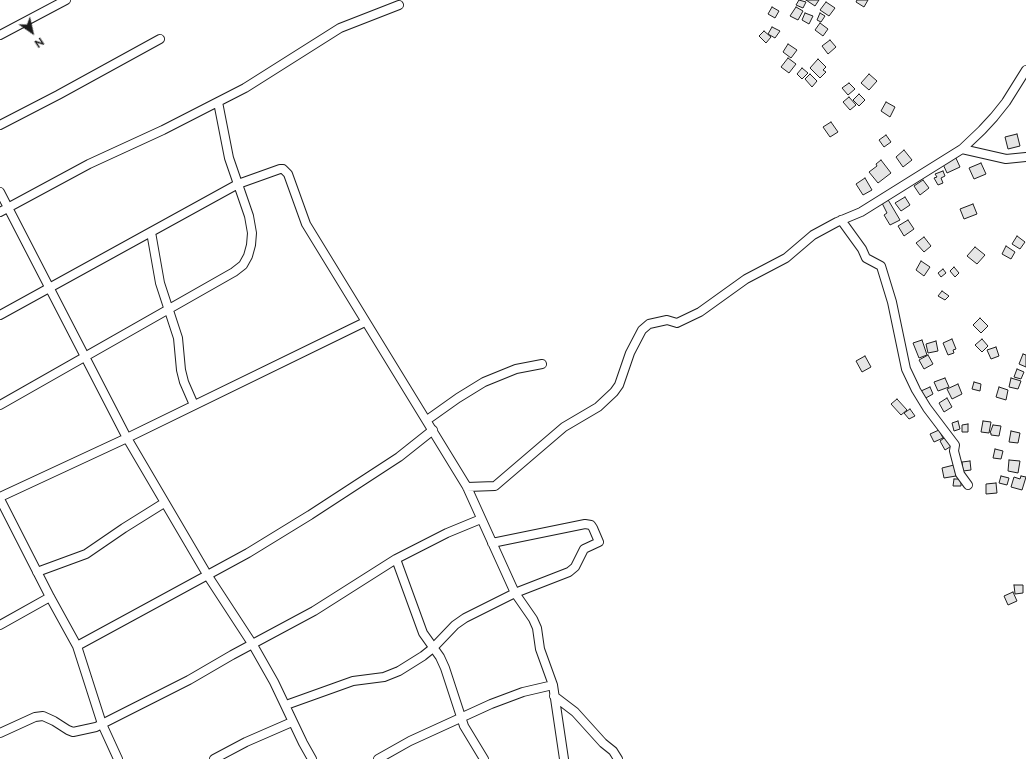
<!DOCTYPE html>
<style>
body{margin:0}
#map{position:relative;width:1026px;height:759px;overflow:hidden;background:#fff;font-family:Raleway,sans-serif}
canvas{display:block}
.north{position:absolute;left:12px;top:12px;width:40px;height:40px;-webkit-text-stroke:3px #fff;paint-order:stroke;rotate:146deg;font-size:11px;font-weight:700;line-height:16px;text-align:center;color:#1a1a1a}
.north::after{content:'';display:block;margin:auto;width:14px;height:18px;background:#1a1a1a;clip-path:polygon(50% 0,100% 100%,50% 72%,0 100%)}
</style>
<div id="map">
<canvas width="1026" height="759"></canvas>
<div class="north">N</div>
</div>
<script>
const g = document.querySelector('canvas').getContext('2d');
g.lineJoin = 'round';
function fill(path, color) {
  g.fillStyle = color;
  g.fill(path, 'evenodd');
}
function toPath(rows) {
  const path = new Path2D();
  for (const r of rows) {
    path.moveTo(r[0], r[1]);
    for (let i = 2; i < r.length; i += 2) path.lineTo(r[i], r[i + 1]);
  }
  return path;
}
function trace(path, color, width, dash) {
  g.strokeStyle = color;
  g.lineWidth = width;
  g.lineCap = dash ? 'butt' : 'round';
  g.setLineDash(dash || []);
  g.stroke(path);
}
const building = toPath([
 [799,0,806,2,803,8,796,5,799,0],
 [806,0,819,0,815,6,806,0],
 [857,0,868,0,864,7,856,2,857,0],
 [826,2,835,8,829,16,820,10,826,2],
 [772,7,779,11,775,18,768,14,772,7],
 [796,7,803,11,798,20,790,16,796,7],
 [805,13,813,16,809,24,802,20,805,13],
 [820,13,825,16,821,22,817,20,820,13],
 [820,23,828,29,823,36,815,30,820,23],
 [772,27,780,31,775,38,768,34,772,27],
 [764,31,771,37,766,43,759,36,764,31],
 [830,40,836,47,828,54,822,46,830,40],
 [788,44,797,50,791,58,783,52,788,44],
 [788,58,796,64,789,73,781,67,788,58],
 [818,59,826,67,823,70,826,72,820,78,810,68,818,59],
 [802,68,808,73,802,79,797,74,802,68],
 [810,74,817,81,812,87,805,79,810,74],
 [869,74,877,81,869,90,861,83,869,74],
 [849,83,855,89,848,95,842,88,849,83],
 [859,94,865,100,859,106,853,100,859,94],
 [849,97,856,105,850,110,843,102,849,97],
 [886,102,895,107,890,117,881,111,886,102],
 [831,122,838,132,830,137,823,127,831,122],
 [1017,134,1020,146,1008,149,1005,137,1017,134],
 [886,135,891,142,884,147,879,140,886,135],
 [904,150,912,160,903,167,896,157,904,150],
 [955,156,960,167,947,173,942,162,955,156],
 [881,160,891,173,878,183,869,172,877,166,876,164,881,160],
 [981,163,986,174,974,179,969,168,981,163],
 [943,171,945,176,941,178,943,183,938,185,934,178,937,177,935,174,943,171],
 [865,178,872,190,863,195,856,184,865,178],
 [923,180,929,188,920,195,914,186,923,180],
 [905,197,910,205,901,211,895,203,905,197],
 [887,198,900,220,890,225,884,215,887,213,881,201,887,198],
 [973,204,977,214,964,219,960,209,973,204],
 [908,220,914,229,904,236,898,226,908,220],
 [1017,236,1025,242,1020,249,1012,244,1017,236],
 [924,237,931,246,924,252,916,243,924,237],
 [1006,246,1015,252,1011,259,1002,254,1006,246],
 [975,247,985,255,977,264,967,256,975,247],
 [921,261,930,267,924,276,916,270,921,261],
 [954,267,959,273,955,277,950,271,954,267],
 [943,269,946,273,941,277,938,273,943,269],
 [942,291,949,296,945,300,938,296,942,291],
 [980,318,988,326,981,333,973,325,980,318],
 [952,339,956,349,953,350,954,353,948,355,943,343,952,339],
 [982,339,988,346,982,352,975,345,982,339],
 [922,340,927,355,919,358,913,343,922,340],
 [936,341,938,351,928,353,926,344,936,341],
 [996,347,999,356,991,359,987,350,996,347],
 [1023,354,1026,355,1026,367,1019,364,1023,354],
 [928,355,933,364,924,369,919,360,928,355],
 [865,356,871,367,862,372,856,361,865,356],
 [1017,369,1024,372,1021,379,1014,377,1017,369],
 [945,378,949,387,938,391,934,382,945,378],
 [1011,378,1021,381,1018,389,1009,387,1011,378],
 [974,382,981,384,980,391,972,389,974,382],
 [958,384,962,394,952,399,947,389,958,384],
 [930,387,933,394,924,399,921,391,930,387],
 [999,387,1008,390,1006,400,996,397,999,387],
 [947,398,952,407,944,412,939,403,947,398],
 [897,399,907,410,901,415,891,404,897,399],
 [910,409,915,416,909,419,904,413,910,409],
 [958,421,960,429,954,431,952,423,958,421],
 [983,421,991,422,989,433,981,432,983,421],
 [968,424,968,432,962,432,962,425,968,424],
 [993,425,1001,426,999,436,991,435,991,433,990,433,993,425],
 [939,430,943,438,934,442,930,434,939,430],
 [1011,431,1020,433,1018,443,1009,442,1011,431],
 [947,436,953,445,945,450,940,441,947,436],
 [995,449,1003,451,1001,459,993,458,995,449],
 [1009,460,1020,461,1018,473,1008,471,1009,460],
 [970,461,971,470,963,471,962,462,970,461],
 [954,465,956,476,944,478,942,468,954,465],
 [1001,476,1009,478,1007,485,999,483,1001,476],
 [1021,476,1026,477,1022,490,1011,487,1014,477,1020,479,1021,476],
 [954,479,961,479,961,486,953,486,954,479],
 [996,483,997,493,986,494,986,484,996,483],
 [1014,585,1023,585,1023,593,1015,594,1014,585],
 [1013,592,1017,601,1008,605,1004,596,1013,592]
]);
fill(building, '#e6e6e6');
trace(building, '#1a1a1a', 1);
const street = toPath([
 [0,35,66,0],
 [0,125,58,95,160,39],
 [962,149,1006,159,1026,157],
 [0,192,127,438,208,576,253,645,274,682,303,743,312,759],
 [0,212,89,164,163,130,245,88,340,28,399,5],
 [841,220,862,249,866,258,881,266,892,302,906,369,916,390,927,408,955,445,954,451,960,474,968,485],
 [151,232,160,283,178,338,181,370,184,382,194,405],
 [0,315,238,184,280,169,283,169,288,174,306,224,467,487,515,593,533,619,537,628,540,649,553,685,564,759],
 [0,405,234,272,243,265,248,256,251,245,252,233,249,216,229,158,218,102],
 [427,420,458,398,484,382,516,369,542,364],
 [467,487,495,486,564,427,598,407,614,392,619,385,630,353,642,330,649,324,667,320,677,323,700,312,746,279,786,258,813,235,837,222,861,212,962,149,982,130,994,117,1006,102,1026,70],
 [0,497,127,438,365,322],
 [0,499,50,597,77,646,102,724,118,759],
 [396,559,423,633,440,657,445,668,464,726,484,759],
 [37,572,86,554,124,528,164,503],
 [0,625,50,597],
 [77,646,248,553,310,515,399,457,433,430],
 [554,696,575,712,603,743,613,751,618,759],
 [286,705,353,681,384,677,399,671,423,656,433,648,455,625,465,618,515,593,569,572,575,567,584,549,599,542,593,528,591,525,585,524,492,543],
 [0,733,35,717,43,716,54,721,68,730,73,732,96,727,189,680,232,655,314,611,396,559,447,533,481,519],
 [214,759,246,742,292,722],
 [378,759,410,741,491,704,523,692,553,685]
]);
trace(street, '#1a1a1a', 10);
trace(street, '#fff', 8);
</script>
